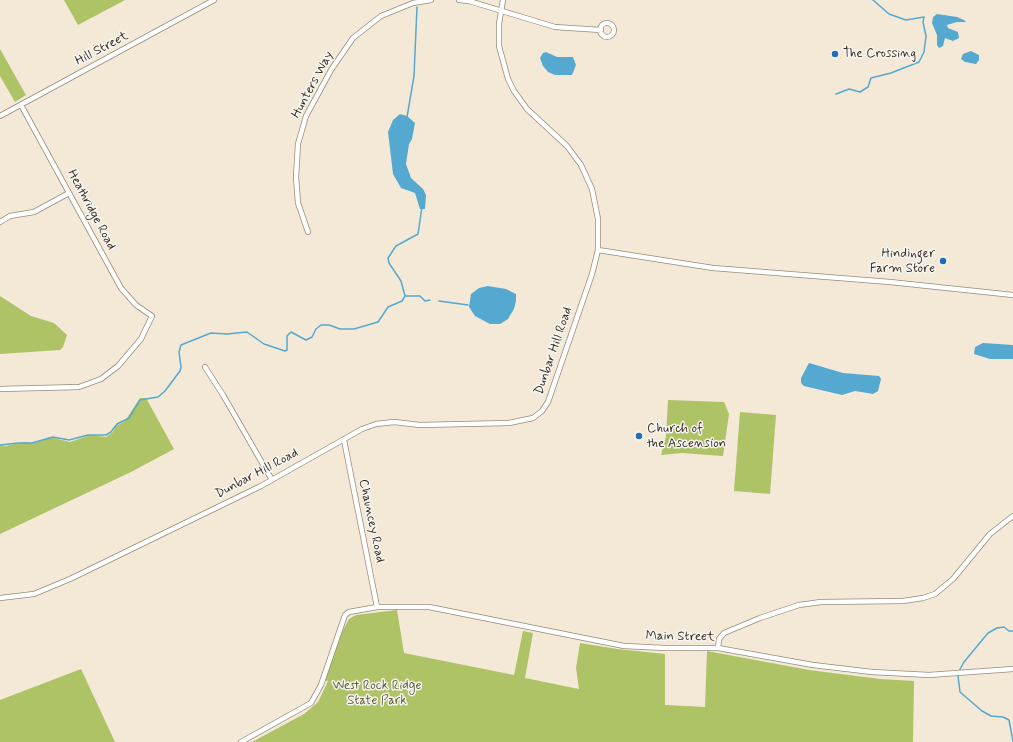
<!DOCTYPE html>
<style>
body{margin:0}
canvas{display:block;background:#f3e9d6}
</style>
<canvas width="1013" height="742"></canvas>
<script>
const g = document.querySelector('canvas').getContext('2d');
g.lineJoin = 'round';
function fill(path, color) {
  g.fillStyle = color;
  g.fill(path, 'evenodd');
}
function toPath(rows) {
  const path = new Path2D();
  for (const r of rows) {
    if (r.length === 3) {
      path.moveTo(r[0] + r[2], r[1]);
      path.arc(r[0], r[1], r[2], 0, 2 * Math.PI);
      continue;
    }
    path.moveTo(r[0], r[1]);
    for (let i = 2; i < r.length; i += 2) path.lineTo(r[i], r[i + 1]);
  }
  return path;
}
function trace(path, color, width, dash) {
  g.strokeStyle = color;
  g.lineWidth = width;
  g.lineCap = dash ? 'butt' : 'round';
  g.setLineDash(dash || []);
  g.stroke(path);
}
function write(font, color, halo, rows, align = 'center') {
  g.font = font + ' Mynerve,sans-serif';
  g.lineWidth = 3;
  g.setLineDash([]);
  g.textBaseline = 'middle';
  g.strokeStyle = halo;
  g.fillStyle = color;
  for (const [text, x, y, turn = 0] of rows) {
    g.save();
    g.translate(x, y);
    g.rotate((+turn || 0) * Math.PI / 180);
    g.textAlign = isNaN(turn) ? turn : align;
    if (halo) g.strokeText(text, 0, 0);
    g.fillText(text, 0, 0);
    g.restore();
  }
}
fill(toPath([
 [64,0,125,0,78,25],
 [0,49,26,95,15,102,0,76],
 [0,296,31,316,54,323,67,335,63,347,60,350,0,354],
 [140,398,146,398,174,449,131,472,0,534,0,445,5,446,25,442,33,443,50,437,70,442,90,435,106,437,113,432,116,426,125,421],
 [668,400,724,402,729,414,723,456,682,453,661,455,666,436],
 [740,412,776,415,770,494,734,491],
 [397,610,404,653,514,675,523,631,533,633,525,678,579,689,576,668,580,643,617,649,665,654,665,705,705,707,707,651,809,670,880,679,914,681,913,742,252,742,304,714,318,702,328,681,325,680,339,637,349,619,356,615],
 [81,669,115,742,0,742,0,700]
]), '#aec266');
fill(toPath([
 [937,14,957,17,964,20,966,22,957,22,947,25,948,28,958,32,959,38,953,41,945,38,943,46,939,48,937,45,937,35,932,23,933,17],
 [971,51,979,55,979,60,976,64,965,62,961,59,963,54],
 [546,52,557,57,573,57,576,65,572,75,555,75,548,72,543,66,540,58,543,53],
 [400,114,407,116,415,123,412,139,409,144,406,164,411,178,423,189,426,195,425,209,420,209,415,193,401,188,393,174,388,132,393,120],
 [488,286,506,289,516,294,516,301,514,309,508,319,500,324,490,324,475,316,469,307,471,294,479,288],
 [983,343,1013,345,1013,359,990,359,974,354,975,347],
 [809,363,843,373,879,376,881,379,878,391,873,394,855,391,842,395,804,386,801,383,801,378]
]), '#55a9d1');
trace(toPath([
 [836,94,849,89,860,92,868,87,871,78,891,73,919,62,924,52,926,36,923,22,924,17,906,20,889,14,873,0],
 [407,117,414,76,417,7],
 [405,296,420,296,425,301,430,300],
 [439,301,468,305],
 [0,445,18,443,32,443,53,437,69,440,88,435,106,435,111,432,117,424,129,418,140,400,158,397,165,391,180,371,181,367,179,352,181,345,211,333,227,334,247,332,264,344,285,351,287,350,287,336,291,332,306,340,312,337,316,329,321,325,329,325,340,329,354,329,378,322,388,307,402,301,405,296,401,281,389,263,388,258,396,246,418,234,422,207],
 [1013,631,1009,631,1004,627,997,628,988,633,964,662,959,671,958,676,960,692,982,711,991,716,1003,717,1009,720,1013,741]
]), '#55a9d1', 1.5);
const minor = toPath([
 [459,0,469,1,555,27,601,30],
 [607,30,7],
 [0,116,214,0],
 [0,222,10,216,34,212,69,193],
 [308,232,298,203,296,177,298,144,306,116,331,70,353,38,381,16,413,3,431,0],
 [598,250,713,268,890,282,1013,295],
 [205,367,223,395,272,480],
 [0,389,79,387,101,379,118,366,141,339,152,316,136,305,121,288,21,105],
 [344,440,377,607],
 [0,598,34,594,70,579,261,486,362,429,376,424,394,422,420,425,509,423,533,418,542,411,548,402,592,274,598,250,598,219,592,189,581,165,567,146,527,109,514,91,508,79,499,46,499,24,503,0],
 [718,648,719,639,724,633,760,618,799,605,821,602,903,601,923,598,935,594,953,579,990,534,1013,516],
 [241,742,311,703,321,685,345,615,349,612,377,607,429,607,624,646,665,648,718,648,813,665,872,672,929,675,1013,669]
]);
trace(minor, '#978a7a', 6);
trace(minor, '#fff', 4.5);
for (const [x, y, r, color] of [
 [835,54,4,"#1f6fb2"],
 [943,261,4,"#1f6fb2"],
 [639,436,4,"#1f6fb2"]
]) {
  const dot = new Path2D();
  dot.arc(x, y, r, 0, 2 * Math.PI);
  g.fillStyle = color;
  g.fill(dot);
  trace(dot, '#f6f6f2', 1.5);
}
write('13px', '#3b2a1e', '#f6f6f2', [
 ["Hill Street",102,49,-28],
 ["Hunters Way",313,85,-62],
 ["Heathridge Road",91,210,62],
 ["Dunbar Hill Road",554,351,-71],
 ["Dunbar Hill Road",257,474,-28],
 ["Chauncey Road",371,521,78],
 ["Main Street",680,637,1]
]);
write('13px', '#3b2a1e', '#f6f6f2', [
 ["The Crossing",843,54],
 ["Hindinger",935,254,"right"],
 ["Farm Store",935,269,"right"],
 ["Church of",647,429],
 ["the Ascension",647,444]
], 'left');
write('13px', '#5e5834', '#f6f6f2', [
 ["West Rock Ridge",377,686],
 ["State Park",377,701]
]);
</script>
